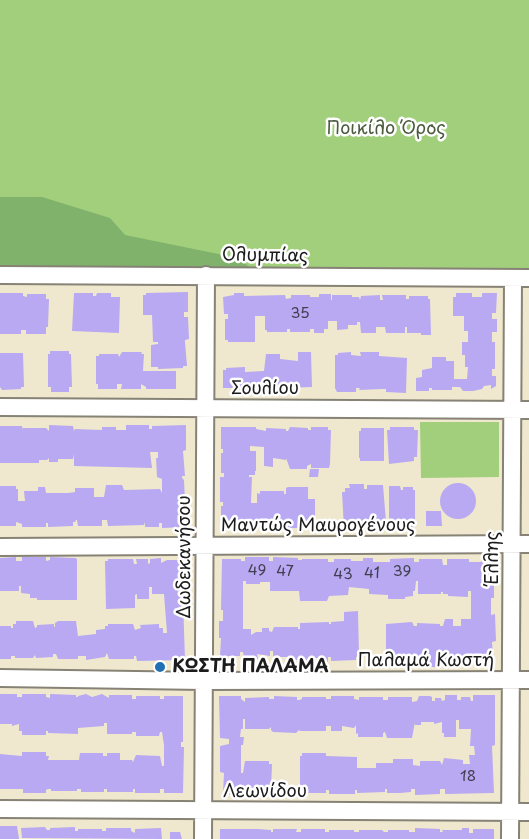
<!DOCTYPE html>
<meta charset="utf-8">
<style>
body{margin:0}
canvas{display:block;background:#efe8ce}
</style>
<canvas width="529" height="839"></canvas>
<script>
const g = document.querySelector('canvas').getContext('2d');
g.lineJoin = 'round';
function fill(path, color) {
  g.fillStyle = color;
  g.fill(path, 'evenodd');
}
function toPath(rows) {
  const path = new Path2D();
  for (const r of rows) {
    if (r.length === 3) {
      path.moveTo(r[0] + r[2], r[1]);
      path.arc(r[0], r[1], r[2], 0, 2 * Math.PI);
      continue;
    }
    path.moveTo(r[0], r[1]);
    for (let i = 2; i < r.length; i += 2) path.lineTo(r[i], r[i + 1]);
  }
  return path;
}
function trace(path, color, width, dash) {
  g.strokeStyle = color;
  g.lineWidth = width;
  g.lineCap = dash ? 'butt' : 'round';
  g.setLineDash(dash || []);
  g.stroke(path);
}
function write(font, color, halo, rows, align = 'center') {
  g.font = font + ' "Playpen Sans",sans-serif';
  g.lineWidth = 5;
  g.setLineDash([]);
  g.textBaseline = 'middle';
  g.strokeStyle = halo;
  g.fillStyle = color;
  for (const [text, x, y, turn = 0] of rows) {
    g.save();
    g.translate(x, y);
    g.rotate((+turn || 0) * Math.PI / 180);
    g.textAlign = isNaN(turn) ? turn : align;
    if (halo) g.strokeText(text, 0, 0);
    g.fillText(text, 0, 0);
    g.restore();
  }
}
fill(toPath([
 [0,0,529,0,529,270,251,268,237,258,0,235],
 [420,422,499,422,499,477,421,478]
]), '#a1cf7c');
fill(toPath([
 [0,197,42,197,110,218,125,235,238,258,251,268,0,267]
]), '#80b26c');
fill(toPath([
 [188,292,188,312,184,312,184,317,188,317,189,339,185,340,185,342,187,366,183,366,183,368,158,369,158,367,151,367,151,345,158,344,158,342,153,342,152,315,143,315,143,295,146,295,146,293],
 [0,293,23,293,23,296,27,297,27,294,46,294,46,299,49,299,48,327,46,327,46,334,26,334,26,330,21,330,21,334,0,334],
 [74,293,93,293,93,296,96,296,97,293,111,293,111,297,120,297,119,333,72,331],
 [234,293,244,293,244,296,285,295,286,299,291,298,291,295,310,295,310,297,319,297,319,294,331,294,331,300,332,300,332,295,352,295,352,297,359,297,360,300,361,296,380,295,380,300,383,300,382,295,406,295,406,299,409,299,409,296,428,296,428,299,430,299,431,335,421,335,421,333,407,333,407,327,405,327,405,333,386,333,385,327,376,327,376,333,361,333,360,322,357,322,357,325,348,325,348,329,337,330,337,321,328,321,328,329,324,329,324,333,314,333,314,329,310,329,310,332,290,332,290,329,287,329,287,332,267,332,267,330,265,330,265,316,255,316,255,342,228,342,228,340,225,340,225,319,228,319,228,314,224,314,223,297,234,295],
 [456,293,472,293,472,297,482,297,482,293,497,293,496,313,492,313,492,319,497,319,497,332,492,332,492,342,495,342,495,369,492,369,492,376,496,376,496,386,491,389,491,385,484,386,482,389,473,391,463,391,460,387,452,387,452,390,432,390,432,388,429,388,429,391,416,391,416,378,422,377,422,370,432,368,432,357,446,357,446,361,454,361,454,379,467,379,468,367,465,367,465,355,462,355,462,342,468,342,468,331,464,331,464,316,453,316,453,297,456,297],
 [50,351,69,351,69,354,71,354,72,387,69,387,69,392,51,392,51,387,48,387,48,354,50,354],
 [122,352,142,352,141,354,144,354,143,371,176,371,176,389,146,389,146,387,141,384,141,389,121,389,122,384,117,384,117,389,98,389,98,384,96,384,96,356,99,356,99,354,118,354,119,357],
 [298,352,311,352,312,387,286,388,286,393,273,393,273,389,265,388,261,388,261,392,234,392,234,388,223,388,223,370,226,370,226,368,245,367,245,372,264,371,266,354,280,354,280,359,298,361],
 [351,352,351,355,361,356,360,352,379,352,379,356,407,358,406,393,386,392,386,389,382,389,359,390,360,388,356,388,356,392,337,392,335,388,335,355,338,355,338,353],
 [0,353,23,353,24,387,21,387,21,389,2,390,0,387],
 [49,425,73,426,74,431,75,429,102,430,102,427,116,427,116,430,126,430,126,425,149,425,149,429,152,429,152,426,186,425,186,450,183,451,185,476,182,476,182,478,184,480,186,524,184,527,162,528,162,523,159,523,159,527,145,527,145,522,144,525,108,526,107,520,102,520,102,526,78,526,77,520,76,520,75,522,73,522,73,526,48,527,48,523,46,523,46,527,22,527,22,524,16,522,16,526,0,526,0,486,16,486,16,489,18,489,18,501,25,501,24,491,38,491,38,487,45,487,46,493,68,493,75,492,75,488,94,488,94,497,104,497,106,485,122,485,124,490,160,489,162,493,162,479,157,477,156,458,158,458,158,452,150,452,152,468,74,466,74,454,73,459,58,459,58,462,49,462,49,458,47,460,39,460,39,463,0,463,0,426,22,426,23,430,23,428,46,428,49,431],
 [221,427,256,427,256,429,266,431,266,428,286,429,286,431,288,431,290,427,308,428,308,430,311,430,311,427,328,427,328,430,331,430,330,464,329,468,311,468,311,464,307,466,307,469,290,469,286,458,286,460,273,458,273,467,264,466,264,447,250,446,250,451,256,451,256,471,255,471,255,475,249,475,249,477,252,477,251,503,257,503,257,493,260,494,260,491,284,491,284,494,286,494,286,488,288,487,308,487,308,499,315,499,315,522,312,523,312,528,287,528,288,522,283,522,283,525,259,524,259,522,257,522,255,524,221,525,221,506,223,506,223,502,220,502,220,477,224,477,224,473,221,473,221,453,223,453,223,449,221,449],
 [390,427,414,427,414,430,418,430,417,457,414,457,414,461,389,464,387,430,390,430],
 [361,428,384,428,384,461,360,461,360,458,359,458,359,431,361,431],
 [310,469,319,469,318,477,309,477],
 [458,501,18],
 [349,484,364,484,364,489,367,489,367,485,383,485,386,522,383,522,383,527,365,527,365,523,364,528,344,529,342,492,345,492,345,488,350,488],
 [389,486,400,486,401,490,403,490,403,487,413,487,413,490,415,490,415,524,413,524,413,527,389,527],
 [426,511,441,511,442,526,426,526],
 [16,557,16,561,22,561,22,557,46,557,46,561,50,560,50,557,75,558,77,559,77,600,37,600,37,598,30,598,30,594,21,593,21,586,19,586,19,591,0,591,0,558],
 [245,557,269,557,269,561,273,561,273,557,298,558,298,560,302,560,302,559,328,559,328,562,334,562,334,559,351,559,351,561,363,561,363,558,373,558,373,562,390,562,390,559,414,558,414,562,419,562,419,559,442,559,443,565,447,565,447,559,469,559,469,562,481,562,481,558,491,558,496,563,495,571,491,570,493,580,491,583,494,583,494,598,491,598,491,615,495,614,496,641,492,642,493,656,472,657,471,661,444,661,444,659,440,659,441,661,438,661,438,667,418,667,418,660,415,660,415,658,412,658,412,661,388,661,388,658,386,658,386,624,412,622,414,626,417,626,417,623,440,624,440,626,443,626,445,619,453,619,453,626,461,626,461,619,471,619,471,591,468,591,468,597,448,596,448,594,443,594,443,592,441,592,441,594,418,594,418,581,416,581,415,591,413,591,413,596,405,597,405,599,388,599,388,595,369,594,369,589,349,587,348,595,329,596,327,601,300,601,299,591,270,591,270,582,260,582,260,584,246,584,246,581,243,581,243,629,251,629,251,635,256,632,262,632,262,628,269,628,269,631,272,632,274,627,298,627,298,629,300,629,300,623,329,622,329,624,331,624,331,622,344,621,344,612,358,611,359,656,356,657,356,660,331,661,331,657,328,657,328,662,320,661,320,658,314,658,315,662,303,662,301,656,299,656,299,660,289,660,289,657,273,657,273,651,270,651,270,656,257,654,258,659,255,660,244,659,243,652,240,652,240,656,220,656,221,638,219,638,219,621,223,621,223,610,221,610,222,559,241,559,241,561,245,561],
 [161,558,161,563,167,560,178,560,181,562,182,570,186,570,186,580,182,580,182,584,187,584,187,599,183,599,185,660,137,661,136,656,134,656,134,659,109,659,107,653,105,657,86,660,86,656,78,656,78,659,58,659,56,654,53,654,53,657,36,658,35,655,33,658,15,658,15,656,11,656,11,659,0,659,0,626,11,626,11,628,13,628,13,624,16,624,16,621,33,621,35,628,37,627,37,625,54,624,54,627,55,627,55,623,58,621,76,621,78,636,96,634,96,630,105,629,105,626,108,626,108,624,133,624,135,630,141,628,140,625,159,624,159,628,163,628,163,633,167,633,164,594,152,594,152,587,149,587,149,599,137,599,137,594,135,595,135,608,106,609,105,561,108,561,108,559,133,559,134,564,137,564,136,559,148,559,148,564,150,563,150,559],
 [0,694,17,694,17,697,22,697,22,694,46,694,46,697,50,698,50,694,76,695,76,697,78,697,78,696,86,694,92,697,102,694,109,698,109,695,132,695,132,699,136,699,136,696,160,696,160,699,164,699,164,696,183,696,183,742,181,742,181,747,184,747,183,793,164,793,164,789,160,789,160,793,135,793,135,789,133,789,133,792,107,792,107,789,104,789,104,792,81,792,81,789,77,789,77,791,51,791,51,789,48,789,46,790,46,793,23,793,23,789,0,789,0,754,22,756,22,752,46,752,46,756,49,756,48,760,79,760,80,753,103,753,103,756,107,756,107,753,120,753,120,760,132,760,133,762,136,755,160,756,162,766,164,766,164,745,162,732,160,732,159,736,136,736,136,732,132,732,132,734,107,734,107,723,104,723,104,726,78,728,78,734,48,733,48,731,46,731,46,735,22,735,22,731,19,731,19,724,12,726,12,724,0,724],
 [445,695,457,695,457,700,461,700,461,697,470,697,471,701,473,701,473,695,495,695,495,745,492,746,494,793,445,794,445,789,440,789,440,794,415,795,415,789,411,789,411,792,400,793,387,793,387,789,385,789,385,792,357,793,357,790,355,790,355,794,329,794,329,790,326,790,326,793,302,793,302,789,300,789,300,756,302,756,302,753,326,753,326,756,357,757,357,768,376,768,376,763,393,763,393,759,413,759,413,765,420,766,420,761,440,761,442,765,444,758,463,760,463,764,470,764,469,755,475,755,474,746,470,746,471,729,459,729,459,720,456,720,456,737,444,737,444,733,442,733,442,722,434,724,434,722,421,722,421,725,415,725,415,722,412,738,387,738,385,732,383,733,383,737,358,737,358,733,356,734,356,725,354,728,342,726,342,731,331,731,331,726,326,726,326,731,300,731,299,730,296,733,273,732,271,730,271,727,269,729,245,729,245,719,243,719,243,729,241,729,240,737,244,737,243,745,241,745,241,773,243,773,245,761,269,761,269,764,272,764,271,790,269,790,269,793,245,792,245,790,242,789,242,795,223,794,224,773,220,772,220,746,229,744,229,739,220,738,219,696,241,696,241,699,245,702,245,698,269,697,269,699,274,699,274,696,297,697,297,700,299,700,302,699,302,697,326,697,326,699,331,699,331,696,354,696,354,699,359,700,359,697,383,697,383,700,388,700,388,697,412,697,412,702,417,701,419,696,430,696,432,697,432,701,435,701,435,698,441,698,442,701,445,700],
 [0,826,17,826,19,839,0,839],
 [45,827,47,830,50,830,50,828,75,827,75,831,78,831,78,829,102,829,102,831,106,831,106,828,131,828,131,831,135,833,135,829,161,828,162,839,22,838,21,828],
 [415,828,440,829,440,832,443,832,442,830,462,830,462,828,469,828,469,833,473,833,473,829,494,829,494,839,220,839,220,829,258,829,271,830,271,832,273,832,273,829,297,829,296,832,301,832,301,829,325,829,325,832,329,832,329,830,354,830,354,832,359,832,359,830,382,830,384,832,388,832,388,830,409,830,409,832,415,832],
 [170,832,180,832,182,839,170,839]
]), '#b8a9f2');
const minor = toPath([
 [0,275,529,278],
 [0,407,529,410],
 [0,547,529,544],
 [0,678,204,681,529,680],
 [0,809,529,812],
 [203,839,206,275],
 [510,839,513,278]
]);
trace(minor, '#868275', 20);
trace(minor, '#fff', 16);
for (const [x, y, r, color] of [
 [160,667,6,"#1f6fb2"]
]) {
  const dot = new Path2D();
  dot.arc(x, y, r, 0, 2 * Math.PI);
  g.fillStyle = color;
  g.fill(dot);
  trace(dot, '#fff', 2);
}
write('15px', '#433f52', null, [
 ["35",300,314],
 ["49",257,571],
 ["47",285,572],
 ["39",402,572],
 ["41",372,574],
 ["43",343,575],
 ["18",468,777]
]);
write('18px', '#4b5b3e', '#fff', [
 ["Ποικίλο Όρος",386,129]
]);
write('18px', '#1c1c1c', '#fff', [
 ["Ολυμπίας",265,256,1],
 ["Σουλίου",265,389],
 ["Μαντώς Μαυρογένους",318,526],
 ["Δωδεκανήσου",185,557,-90],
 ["Έλλης",493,558,-90],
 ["Παλαμά Κωστή",426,661],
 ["Λεωνίδου",265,792]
]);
write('bold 18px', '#1c1c1c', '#fff', [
 ["ΚΩΣΤΗ ΠΑΛΑΜΑ",172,667]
], 'left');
</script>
